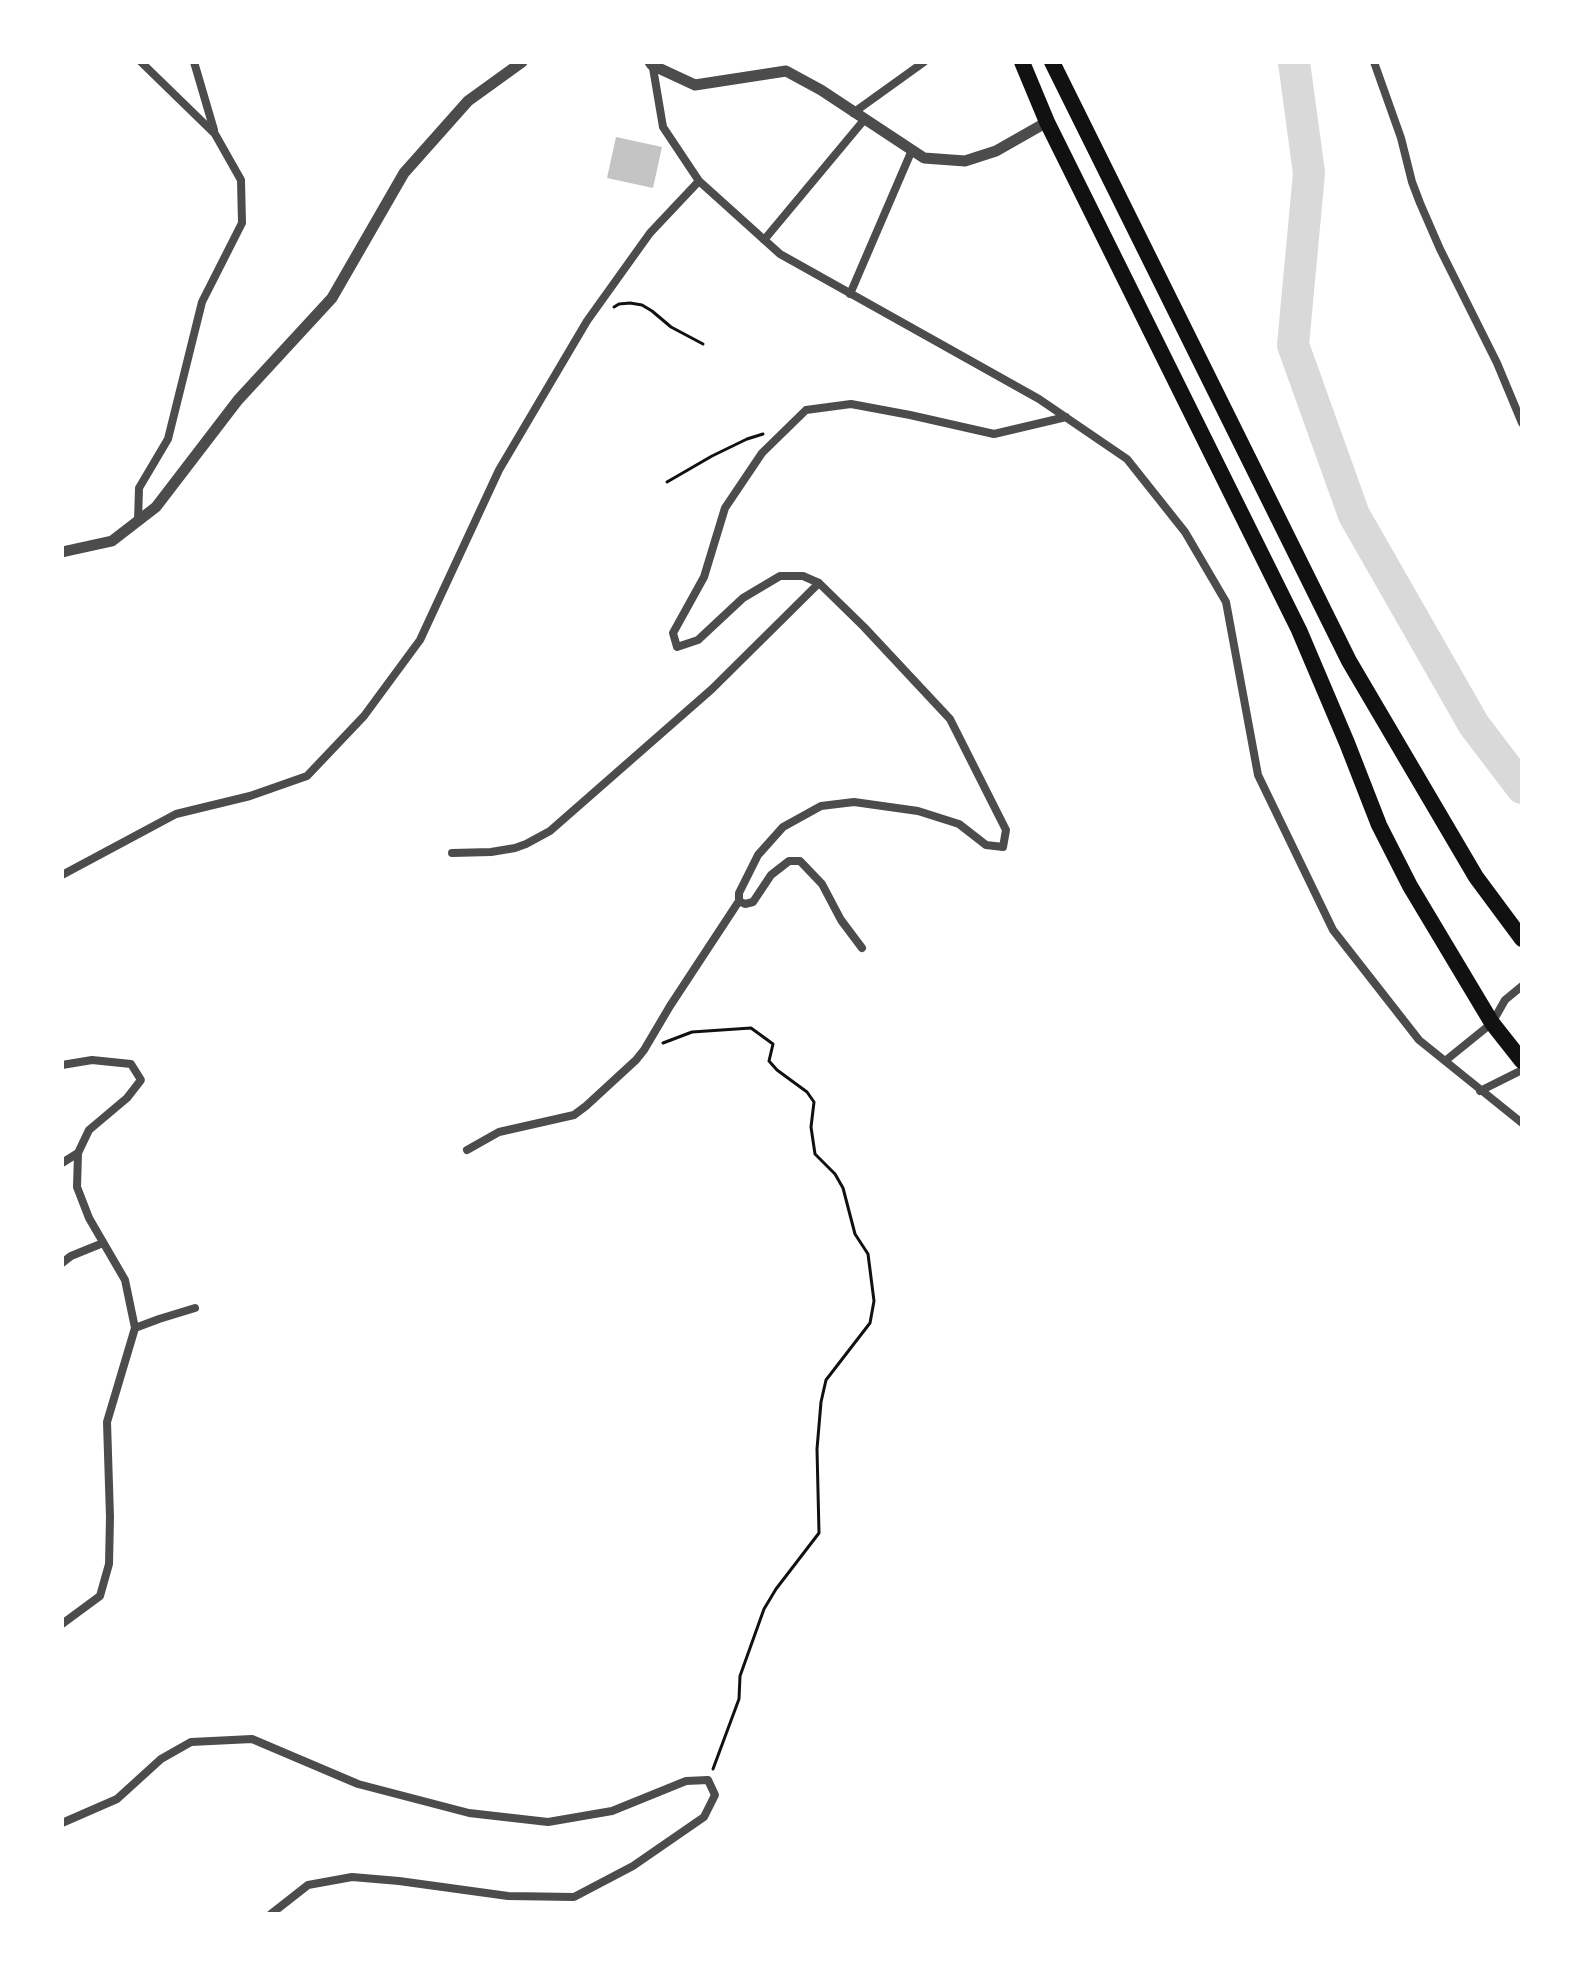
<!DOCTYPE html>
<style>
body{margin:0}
#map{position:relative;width:1584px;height:1976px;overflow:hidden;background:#fff;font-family:"Nunito Sans",sans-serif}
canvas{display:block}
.frame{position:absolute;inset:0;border:64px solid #fff;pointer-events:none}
</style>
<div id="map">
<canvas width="1584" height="1976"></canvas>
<div class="frame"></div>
</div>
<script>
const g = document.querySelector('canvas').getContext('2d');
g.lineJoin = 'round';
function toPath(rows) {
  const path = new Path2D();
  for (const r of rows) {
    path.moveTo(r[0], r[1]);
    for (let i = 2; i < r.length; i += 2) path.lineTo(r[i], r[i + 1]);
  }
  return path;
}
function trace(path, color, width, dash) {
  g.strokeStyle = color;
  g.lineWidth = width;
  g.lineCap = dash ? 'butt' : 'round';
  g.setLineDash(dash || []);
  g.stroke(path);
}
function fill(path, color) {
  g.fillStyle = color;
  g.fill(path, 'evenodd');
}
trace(toPath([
 [1294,62,1309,173,1293,345,1354,515,1474,725,1522,788]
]), '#d9d9d9', 32);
fill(toPath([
 [616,137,662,147,653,188,607,178]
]), '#c4c4c4');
trace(toPath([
 [614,307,619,304,630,303,642,305,652,311,671,327,703,344],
 [667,482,712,456,747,439,763,434],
 [663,1043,692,1032,751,1028,773,1044,769,1061,777,1070,807,1092,814,1102,811,1127,815,1154,835,1174,843,1188,855,1234,868,1254,874,1301,870,1323,826,1380,821,1402,817,1449,819,1533,776,1589,764,1609,740,1676,739,1699,713,1769]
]), '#111', 3);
trace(toPath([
 [194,62,214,130],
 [652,62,663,127,699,181,780,254,1039,399,1127,459,1185,532,1226,602,1258,775,1333,930,1419,1040,1522,1123],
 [1374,62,1401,138,1412,182,1420,203,1440,249,1497,363,1522,423],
 [853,113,924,62],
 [764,240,864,120],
 [850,294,912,150],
 [138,521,139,488,168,439,202,302,242,223,241,180,215,134,141,62],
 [452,853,491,852,515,848,526,844,550,831,712,689,819,583],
 [62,875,176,814,250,796,307,776,364,716,420,640,499,470,587,321,650,233,699,181],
 [862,948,841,920,822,884,800,861,789,861,771,875,753,902,745,904,739,901,739,893,758,855,783,827,821,806,854,802,918,811,959,824,986,845,1003,847,1006,830,950,719,864,627,819,583,803,576,780,576,743,598,698,640,677,647,673,633,704,577,725,508,762,453,806,410,851,404,910,415,994,434,1066,417],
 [1445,1061,1492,1023,1505,1000,1522,986],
 [62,1065,92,1060,131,1064,141,1080,127,1098,89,1130,78,1153,77,1187,89,1218,125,1280,135,1328,107,1422,110,1517,109,1564,100,1596,62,1624],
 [1480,1091,1522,1070],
 [467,1150,499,1132,574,1115,586,1106,636,1060,644,1050,670,1006,739,901],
 [62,1163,78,1153],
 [62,1263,71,1256,103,1243],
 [135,1328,159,1319,195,1308],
 [62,1823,117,1799,161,1759,191,1742,252,1739,358,1784,469,1813,548,1822,612,1811,686,1781,708,1780,715,1795,704,1817,633,1866,574,1897,508,1896,399,1881,352,1877,308,1885,271,1914]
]), '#4c4c4c', 8);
trace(toPath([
 [650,62,652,65,695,85,786,71,821,90,924,158,965,161,996,151,1047,122],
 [62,552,112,541,156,507,238,400,332,298,404,173,468,101,522,62]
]), '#4c4c4c', 11);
trace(toPath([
 [1022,62,1047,122,1299,630,1347,743,1379,825,1410,886,1492,1023,1522,1061],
 [1052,62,1349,661,1476,877,1522,939]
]), '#111', 16);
</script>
